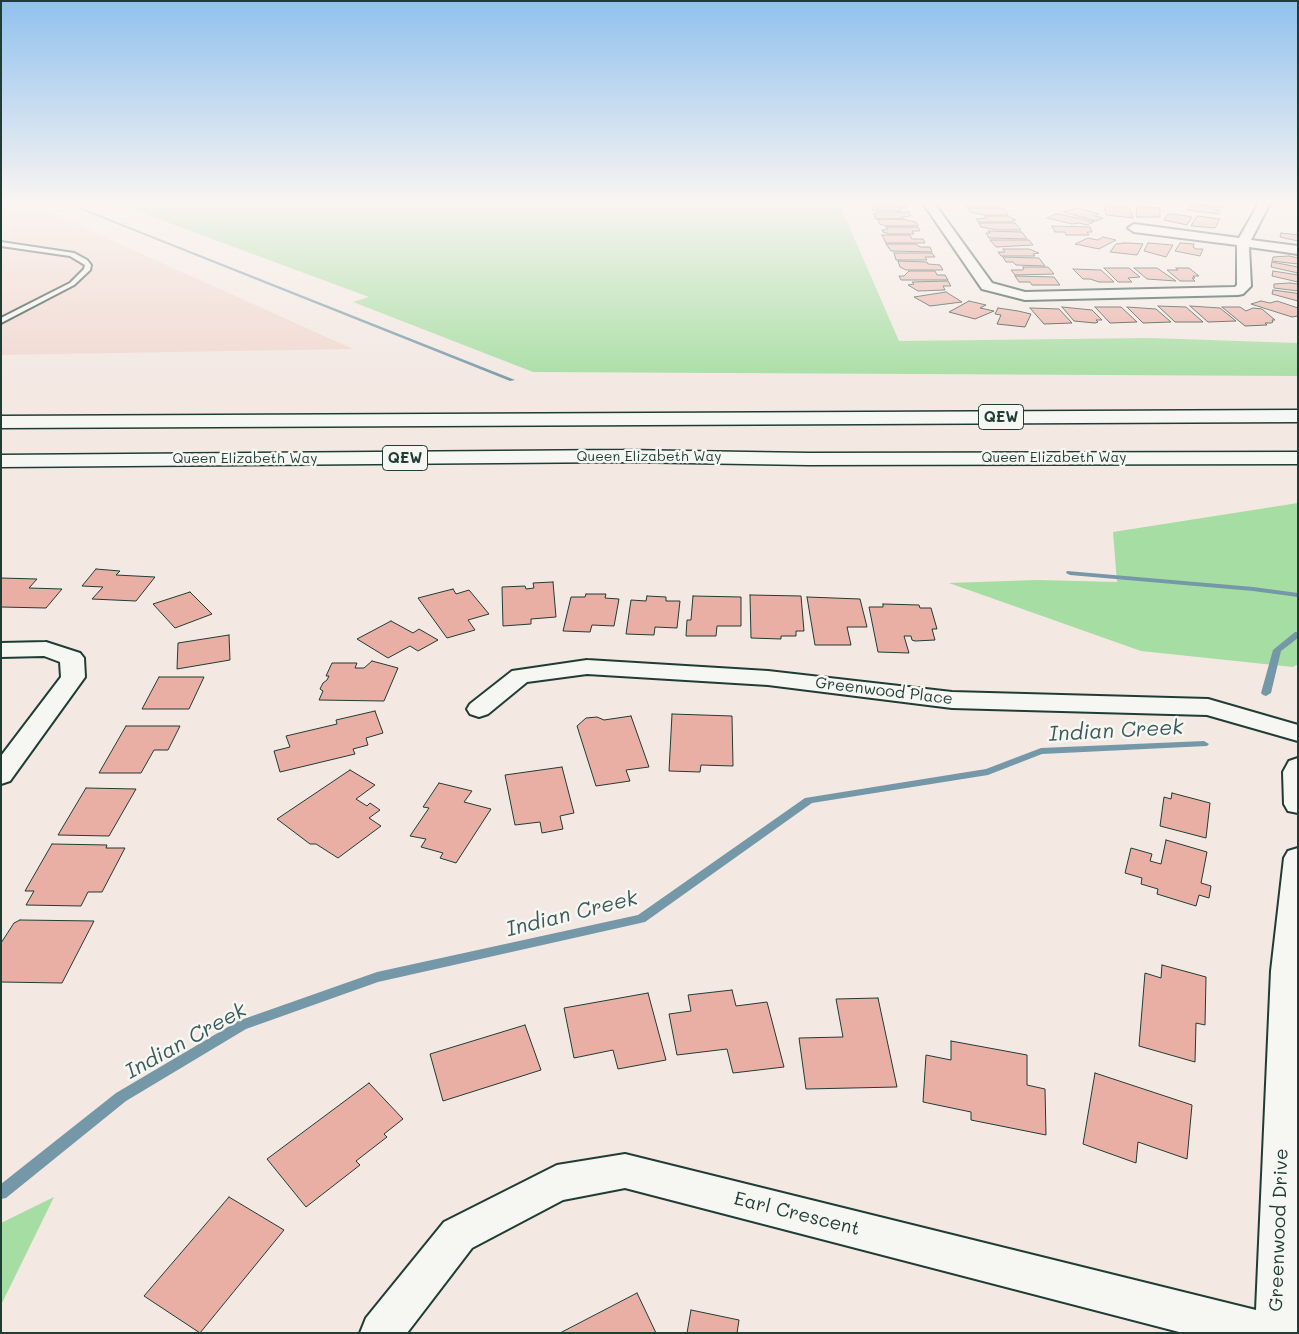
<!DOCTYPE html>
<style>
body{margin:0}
#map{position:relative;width:1299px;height:1334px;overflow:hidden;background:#f3e8e2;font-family:Mali,sans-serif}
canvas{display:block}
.frame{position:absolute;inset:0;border:2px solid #1f3d34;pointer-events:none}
</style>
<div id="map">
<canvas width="1299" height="1334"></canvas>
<div class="frame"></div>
</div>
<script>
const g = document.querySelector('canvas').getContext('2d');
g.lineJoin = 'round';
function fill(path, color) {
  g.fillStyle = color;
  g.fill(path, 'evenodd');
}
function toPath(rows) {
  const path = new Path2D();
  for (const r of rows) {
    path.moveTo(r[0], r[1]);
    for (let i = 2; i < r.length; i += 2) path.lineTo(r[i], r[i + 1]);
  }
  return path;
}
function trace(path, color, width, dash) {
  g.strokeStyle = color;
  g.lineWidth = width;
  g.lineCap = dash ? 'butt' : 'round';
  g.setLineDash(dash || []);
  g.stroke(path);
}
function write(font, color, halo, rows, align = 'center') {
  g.font = font + ' Mali,sans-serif';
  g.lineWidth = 5;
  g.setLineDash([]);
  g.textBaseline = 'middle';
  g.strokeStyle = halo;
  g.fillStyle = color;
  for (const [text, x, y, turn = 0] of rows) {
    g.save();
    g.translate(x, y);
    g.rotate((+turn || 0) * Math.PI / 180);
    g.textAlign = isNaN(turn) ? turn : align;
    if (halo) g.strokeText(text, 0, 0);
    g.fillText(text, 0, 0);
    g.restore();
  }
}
fill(toPath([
 [1,203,29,203,353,349,1,355]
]), '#f0d7cf');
fill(toPath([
 [107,203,839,203,899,341,1150,338,1298,343,1298,376,533,372,353,302,369,297,134,210],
 [1298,503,1298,664,1293,667,1141,651,949,583,1037,580,1117,582,1113,532],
 [54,1197,1,1305,1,1223]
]), '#a5dda2');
fill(toPath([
 [64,203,69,203,515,380,510,381,64,203],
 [1067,571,1253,587,1298,593,1298,597,1253,591,1070,575,1066,573,1067,571],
 [1295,632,1298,632,1298,638,1281,651,1271,693,1266,696,1263,695,1261,693,1273,650,1295,632],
 [1204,741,1209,744,1207,746,1042,754,988,775,812,803,645,922,378,982,246,1029,126,1101,6,1198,1,1199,1,1184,116,1093,238,1021,377,972,638,915,805,798,986,769,1041,748,1204,741]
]), '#7498a8');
const building = toPath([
 [972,203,999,203,1001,207,967,207,965,204,972,203],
 [1192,203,1224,203,1222,208,1192,203],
 [875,204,905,205,907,208,900,208,901,211,872,210,871,207,876,206,875,204],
 [1190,204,1209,207,1220,211,1218,214,1187,210,1190,204],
 [1104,205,1129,207,1133,218,1106,215,1104,205],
 [1137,206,1160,208,1160,217,1136,217,1137,206],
 [968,208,1000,208,1006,210,1008,215,983,215,970,212,968,208],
 [1077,208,1099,214,1095,216,1103,218,1096,221,1063,212,1077,208],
 [876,212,909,212,911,216,902,217,903,219,876,219,873,214,877,213,876,212],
 [1055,214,1059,214,1094,222,1087,225,1079,223,1072,224,1047,218,1055,214],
 [1168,214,1182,215,1192,217,1187,225,1164,220,1168,214],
 [985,216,1008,216,1016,220,1012,221,1013,222,978,222,976,219,986,218,985,216],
 [1197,216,1220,219,1215,228,1191,226,1197,216],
 [878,219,901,219,916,222,918,226,885,226,880,224,878,219],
 [979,223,1015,223,1021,230,997,230,981,227,979,223],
 [1052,226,1090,227,1092,232,1087,232,1089,235,1066,235,1065,232,1055,232,1052,226],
 [886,227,918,227,920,231,912,231,914,234,890,234,883,232,882,230,888,229,886,227],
 [988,231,1022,232,1027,239,989,238,986,233,990,233,988,231],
 [1281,233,1298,235,1298,241,1280,237,1281,233],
 [882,235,910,235,912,239,923,239,925,243,886,243,882,235],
 [1103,237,1116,240,1099,249,1075,244,1088,238,1098,240,1103,237],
 [990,240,1029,240,1033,245,996,247,990,240],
 [1124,243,1129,243,1143,244,1137,255,1110,252,1116,244,1124,243],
 [1148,243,1160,244,1173,245,1166,257,1144,251,1148,243],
 [1180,243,1194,244,1193,247,1196,249,1203,249,1200,256,1175,251,1180,243],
 [886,244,916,244,920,247,930,247,932,252,891,251,886,244],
 [1003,249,1029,249,1039,253,1033,254,1035,256,1001,256,998,252,1005,252,1003,249],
 [894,253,932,253,935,257,925,257,927,260,896,260,894,253],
 [1289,256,1298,258,1298,264,1272,261,1273,257,1289,256],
 [1003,257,1039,258,1045,266,1016,265,1013,262,1006,262,1003,257],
 [898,261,927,262,928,264,940,265,943,270,906,270,900,267,898,261],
 [1272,262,1298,267,1298,273,1271,267,1272,262],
 [1023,267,1048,267,1054,274,1015,275,1011,270,1022,270,1024,269,1023,267],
 [1104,268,1129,268,1140,277,1128,278,1132,282,1118,282,1104,268],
 [1134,268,1157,268,1176,281,1147,279,1134,268],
 [1176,268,1189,268,1199,276,1193,276,1195,278,1192,278,1195,281,1180,281,1167,270,1178,270,1176,268],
 [1073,269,1101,270,1114,282,1099,282,1090,279,1083,279,1073,269],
 [909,271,935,271,937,275,945,275,948,280,901,280,899,276,904,276,909,271],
 [1273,271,1298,275,1298,282,1272,276,1273,271],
 [1015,276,1054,277,1060,285,1032,285,1030,282,1019,282,1015,276],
 [948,281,951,286,943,286,945,290,918,291,908,285,914,284,912,282,948,281],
 [1290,283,1298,284,1298,291,1274,288,1274,284,1290,283],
 [1273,290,1295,293,1298,294,1298,301,1272,294,1273,290],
 [946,292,962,302,930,306,914,297,946,292],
 [969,301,986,305,980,308,994,311,975,319,949,312,969,301],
 [1261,301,1270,303,1277,301,1298,308,1298,316,1292,317,1251,304,1261,301],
 [1158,306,1186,307,1203,322,1175,322,1158,306],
 [1190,306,1220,308,1236,321,1208,322,1190,306],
 [1062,307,1092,310,1102,320,1096,320,1098,322,1095,323,1074,321,1062,307],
 [1095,307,1121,307,1137,322,1110,323,1095,307],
 [1127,307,1156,309,1171,322,1143,323,1127,307],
 [1222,307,1240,307,1246,311,1253,308,1262,309,1275,320,1272,320,1273,322,1271,323,1265,323,1267,325,1245,326,1222,307],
 [998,308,1018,311,1031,314,1025,327,997,324,1001,315,995,314,998,308],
 [1030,308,1059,309,1072,323,1044,324,1030,308],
 [96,569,120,571,116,575,155,577,136,601,92,599,103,587,82,586,96,569],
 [1,578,37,579,29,588,62,589,46,608,1,607,1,578],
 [553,582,556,617,531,619,531,624,503,626,502,587,525,586,526,589,534,588,533,583,553,582],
 [453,589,456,594,469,590,489,614,468,620,475,630,447,638,418,598,453,589],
 [190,592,212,614,175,628,153,604,190,592],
 [586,594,606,594,605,598,619,599,614,626,592,625,590,632,563,631,571,597,585,597,586,594],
 [750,595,801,596,804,631,796,631,796,636,781,636,781,639,751,638,750,595],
 [647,596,666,597,666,601,680,601,677,628,655,627,654,635,626,634,631,600,646,601,647,596],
 [693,596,741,597,741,626,717,626,716,636,686,636,687,620,691,620,693,596],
 [807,597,860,599,867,627,847,627,851,645,815,645,807,597],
 [883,604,919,605,920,608,931,608,937,629,932,629,935,640,915,641,912,640,911,636,904,636,909,653,878,652,869,607,883,607,883,604],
 [391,621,413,633,419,629,438,640,418,651,410,646,388,658,357,639,391,621],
 [229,635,230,660,177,669,178,643,229,635],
 [372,661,398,668,384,701,319,700,323,691,320,689,323,683,327,680,329,676,326,676,332,663,357,663,355,668,364,668,372,661],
 [159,677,204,677,189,709,142,709,159,677],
 [375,711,383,733,366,738,368,745,353,749,355,754,280,772,274,751,290,747,286,736,337,724,336,720,375,711],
 [672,714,732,716,733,766,701,765,700,772,669,771,672,714],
 [631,716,649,767,626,770,630,781,596,786,577,726,586,718,597,717,604,720,631,716],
 [126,726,180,726,168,750,154,750,141,773,99,773,126,726],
 [562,767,574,813,560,816,563,829,542,833,540,822,515,825,505,775,562,767],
 [350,770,375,785,356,799,367,806,370,803,380,810,369,818,381,826,338,858,316,844,310,844,277,819,350,770],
 [439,783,472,791,464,802,491,809,456,863,440,858,443,853,421,847,426,839,410,836,429,808,423,807,439,783],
 [86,788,136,789,109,836,58,835,86,788],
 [1172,793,1210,803,1206,838,1160,826,1164,797,1171,799,1172,793],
 [1166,840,1207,852,1201,883,1211,886,1209,898,1199,895,1196,906,1157,894,1158,889,1141,884,1142,878,1125,873,1131,848,1152,854,1150,861,1161,864,1166,840],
 [52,844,107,845,106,848,125,848,102,892,88,892,81,906,26,905,34,891,25,891,52,844],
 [20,920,94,921,62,983,1,982,1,943,14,923,20,920],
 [1162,965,1206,977,1205,1025,1196,1023,1195,1062,1139,1046,1145,973,1161,978,1162,965],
 [732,990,736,1006,767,1002,784,1067,733,1073,727,1049,677,1055,669,1014,691,1011,688,995,732,990],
 [648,993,666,1060,618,1069,613,1050,574,1058,564,1008,648,993],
 [878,998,897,1087,806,1089,799,1038,843,1037,836,999,878,998],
 [525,1025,541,1070,443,1101,430,1054,525,1025],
 [951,1041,1027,1055,1027,1085,1045,1089,1046,1135,971,1120,971,1112,923,1102,926,1055,951,1060,951,1041],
 [1095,1073,1192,1105,1187,1159,1138,1142,1136,1163,1083,1144,1095,1073],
 [369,1083,403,1119,384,1134,387,1137,356,1161,360,1165,306,1207,267,1159,369,1083],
 [229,1197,284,1230,200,1333,144,1296,229,1197],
 [637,1293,656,1333,560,1333,637,1293],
 [691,1310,739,1320,737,1333,687,1333,691,1310]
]);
fill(building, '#e9afa4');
trace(building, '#1f3d34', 1);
const service = toPath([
 [1,242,74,253,87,260,91,265,90,270,74,285,1,323,1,318,70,283,84,269,85,265,70,256,1,246,1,242]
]);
const minor = toPath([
 [923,203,934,203,992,283,1025,292,1235,287,1237,285,1237,245,1134,232,1128,228,1134,224,1239,238,1259,203,1270,203,1251,240,1298,246,1298,254,1249,247,1251,286,1243,294,1238,295,1025,300,982,289,923,203],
 [46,642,80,653,84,658,85,677,10,781,1,784,1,756,61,677,60,662,44,656,1,657,1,643,46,642],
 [587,660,768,671,952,692,1208,699,1298,725,1298,741,1207,715,952,708,768,685,587,674,527,682,488,714,479,717,470,714,467,709,470,704,512,671,587,660],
 [1298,758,1298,813,1288,811,1284,804,1283,772,1289,761,1298,758],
 [1298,848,1297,1333,1183,1333,625,1188,563,1200,472,1248,407,1333,360,1333,366,1318,444,1222,557,1165,625,1154,1256,1310,1271,971,1284,858,1288,851,1298,848]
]);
const motorway = toPath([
 [1298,410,1298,422,1,428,1,416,1298,410],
 [624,450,809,453,1298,452,1298,464,809,465,624,462,1,467,1,455,624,450]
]);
trace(service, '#1f3d34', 4);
trace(minor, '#1f3d34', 4);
trace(motorway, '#1f3d34', 3);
fill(service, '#f6f6f2');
fill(minor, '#f6f6f2');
fill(motorway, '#f6f6f2');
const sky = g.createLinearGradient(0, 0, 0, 390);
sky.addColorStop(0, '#90c1ee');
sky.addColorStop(0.52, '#faf5f2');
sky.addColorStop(1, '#faf5f200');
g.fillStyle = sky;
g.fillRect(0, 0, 1299, 390);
write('14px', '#1f3d34', '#f6f6f2', [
 ["Queen Elizabeth Way",649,457],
 ["Queen Elizabeth Way",1054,458],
 ["Queen Elizabeth Way",245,459]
]);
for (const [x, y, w] of [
 [1001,417,45],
 [405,458,45]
]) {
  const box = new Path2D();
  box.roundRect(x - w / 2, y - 12.5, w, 25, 4);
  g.fillStyle = '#f6f6f2';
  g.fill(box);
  trace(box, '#1f3d34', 1);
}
write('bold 15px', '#1f3d34', null, [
 ["QEW",1001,417],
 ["QEW",405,458]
]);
write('16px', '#1f3d34', '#f6f6f2', [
 ["Greenwood Place",884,691,7]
]);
write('19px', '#1f3d34', '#f6f6f2', [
 ["Earl Crescent",797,1214,14],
 ["Greenwood Drive",1279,1230,-88]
]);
write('italic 21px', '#3b5b5b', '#f6f6f2', [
 ["Indian Creek",1116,731,-3],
 ["Indian Creek",572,914,-14],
 ["Indian Creek",186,1041,-29]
]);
</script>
